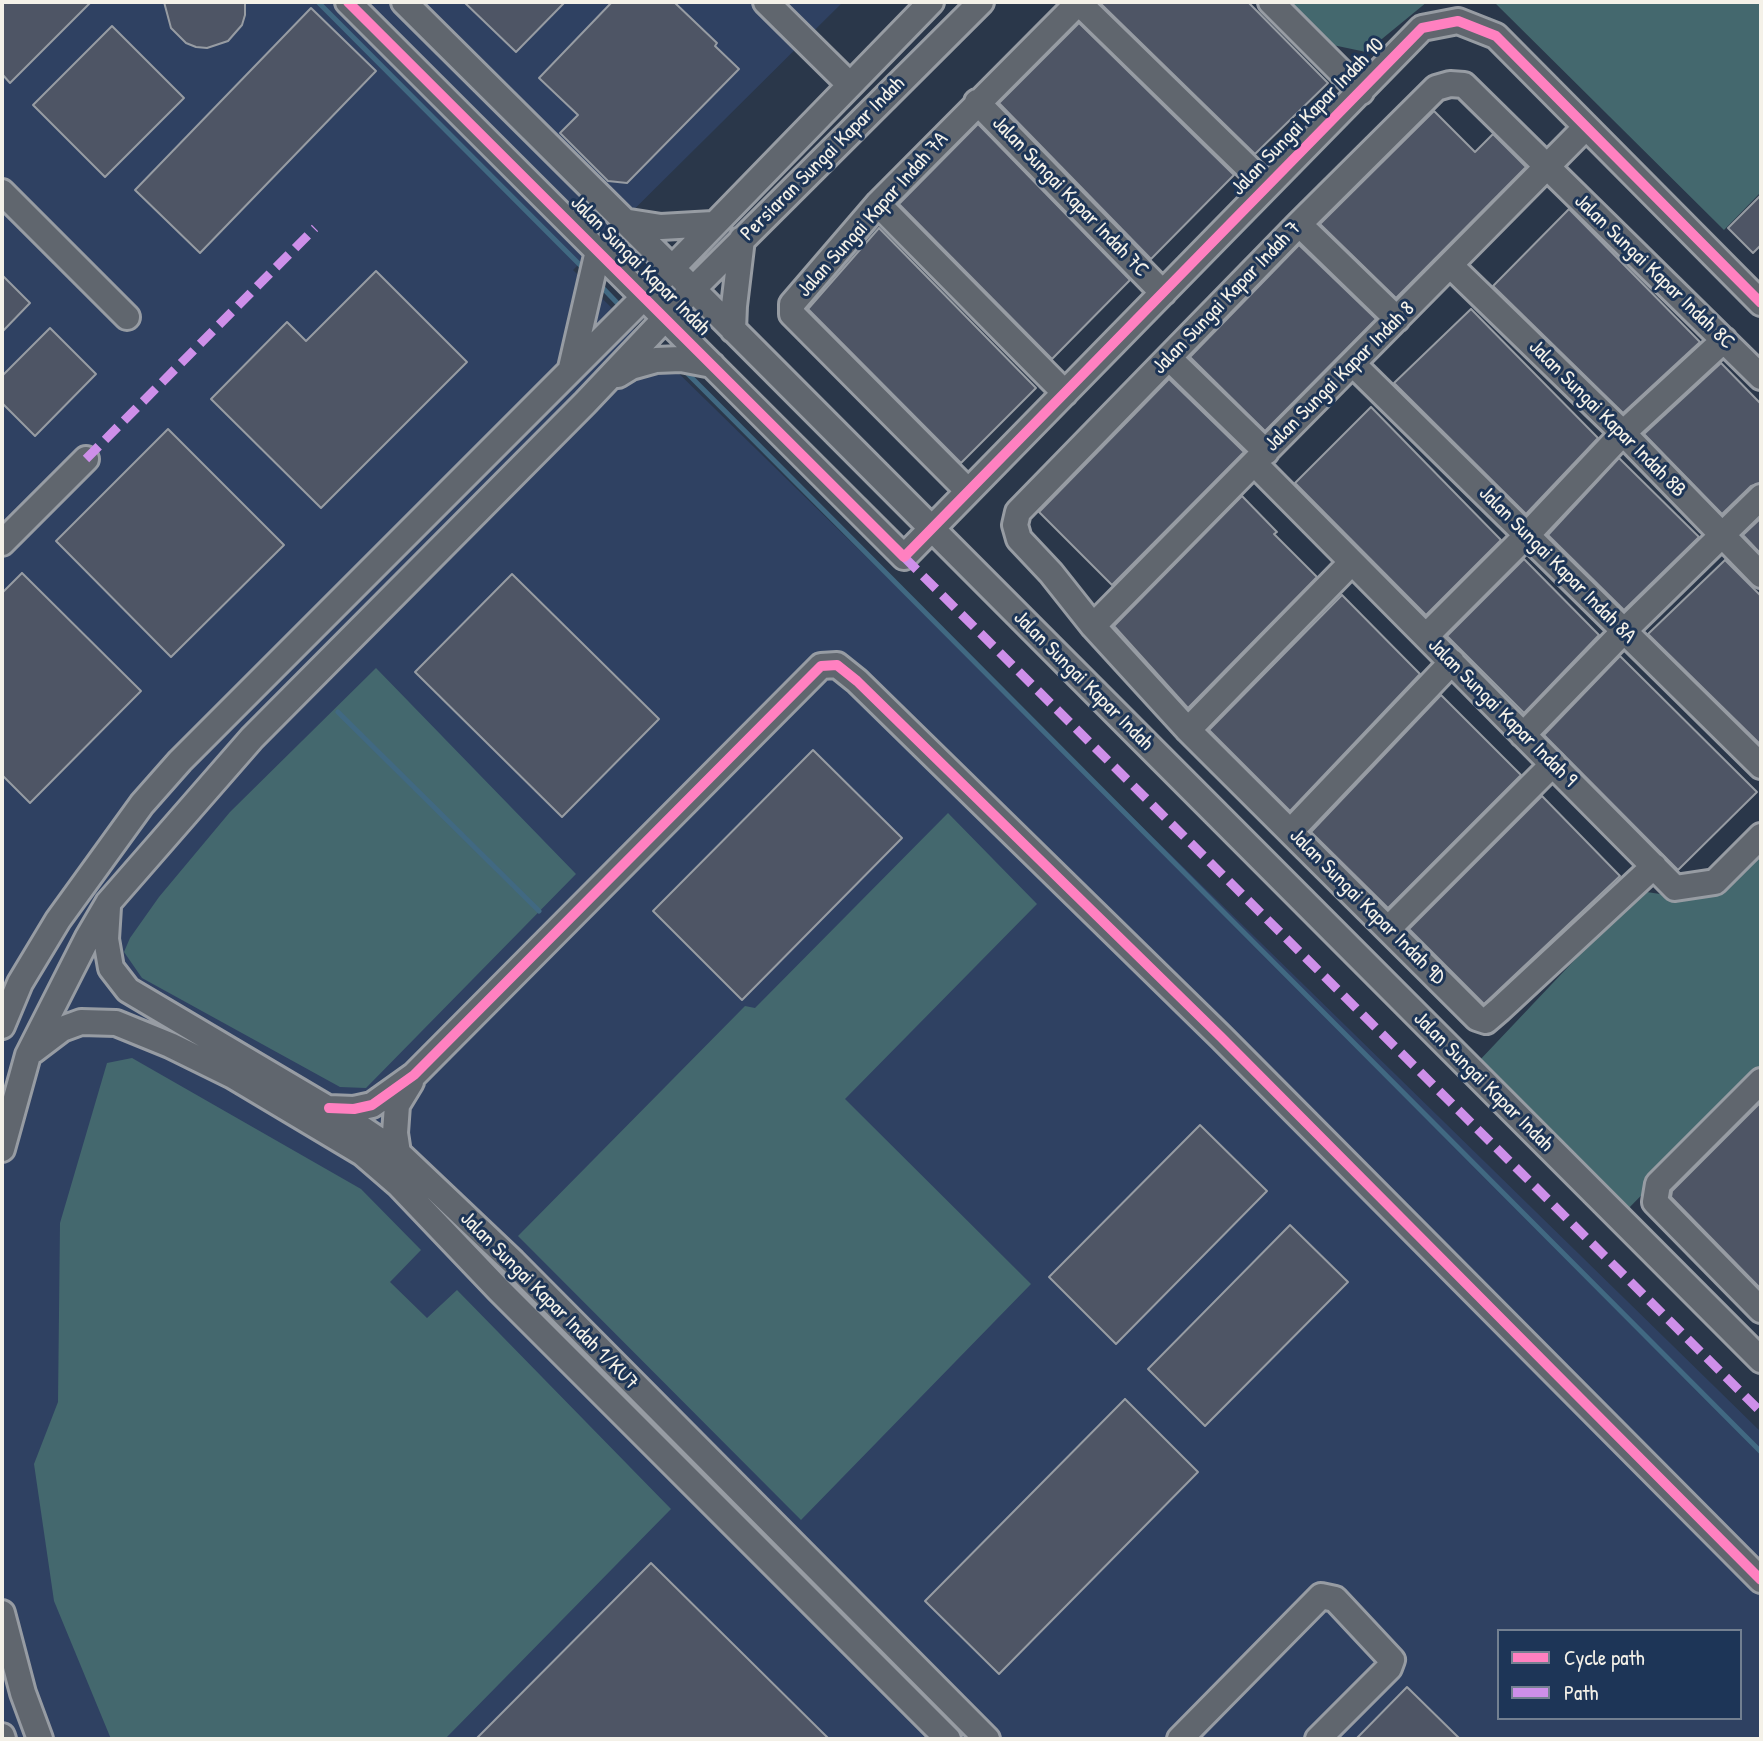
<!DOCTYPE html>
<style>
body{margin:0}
#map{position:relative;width:1763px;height:1741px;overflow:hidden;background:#2a374a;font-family:"Patrick Hand",sans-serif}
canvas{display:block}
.frame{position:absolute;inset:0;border:4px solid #f4f1e8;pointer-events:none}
.legend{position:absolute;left:1497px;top:1629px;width:245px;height:91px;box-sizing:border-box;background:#1d3557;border:2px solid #738091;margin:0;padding:9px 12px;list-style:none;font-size:21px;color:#f4f1e8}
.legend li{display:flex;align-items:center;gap:14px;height:35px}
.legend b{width:35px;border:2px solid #738091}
</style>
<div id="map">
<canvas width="1763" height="1741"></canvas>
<div class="frame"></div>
<ul class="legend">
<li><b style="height:9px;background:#ff80c0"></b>Cycle path</li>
<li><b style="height:9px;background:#ce8fe9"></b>Path</li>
</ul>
</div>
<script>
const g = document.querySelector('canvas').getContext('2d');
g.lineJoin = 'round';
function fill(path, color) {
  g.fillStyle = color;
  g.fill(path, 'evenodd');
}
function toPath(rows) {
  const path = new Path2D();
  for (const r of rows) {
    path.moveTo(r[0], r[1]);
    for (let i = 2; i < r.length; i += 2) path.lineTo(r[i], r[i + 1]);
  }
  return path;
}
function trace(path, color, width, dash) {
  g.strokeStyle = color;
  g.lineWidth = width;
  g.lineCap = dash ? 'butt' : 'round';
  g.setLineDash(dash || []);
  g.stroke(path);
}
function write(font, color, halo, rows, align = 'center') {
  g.font = font + ' "Patrick Hand",sans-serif';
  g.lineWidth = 6;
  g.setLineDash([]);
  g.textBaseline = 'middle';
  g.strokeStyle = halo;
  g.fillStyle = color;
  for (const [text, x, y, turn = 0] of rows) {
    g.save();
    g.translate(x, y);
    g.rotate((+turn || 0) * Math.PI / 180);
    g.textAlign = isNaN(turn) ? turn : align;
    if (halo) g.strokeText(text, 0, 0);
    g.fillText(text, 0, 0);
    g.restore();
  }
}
fill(toPath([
 [2,2,843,2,573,270,1761,1432,1761,1739,2,1739],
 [1499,1631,1740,1631,1740,1718,1499,1718]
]), '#2f4162');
fill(toPath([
 [1286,2,1427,2,1366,52,1328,44],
 [1494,2,1761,2,1761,192,1724,230],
 [376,668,576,874,366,1088,340,1087,142,978,124,952,130,938,159,897,230,812],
 [948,813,1037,904,845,1099,1031,1284,801,1520,518,1236,745,1006,755,1008],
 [1761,853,1761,1073,1626,1211,1478,1062,1640,891,1687,898],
 [132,1058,361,1189,421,1250,390,1282,427,1318,457,1290,671,1509,445,1739,111,1739,54,1601,34,1464,58,1402,60,1223,107,1063]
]), '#44686e');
trace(toPath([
 [318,2,586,271],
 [598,283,623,309],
 [682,368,1761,1452],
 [338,712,539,911]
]), '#416982', 5);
const building = toPath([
 [2,2,91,2,10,83,2,74,2,2],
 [164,2,245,2,245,15,242,25,228,41,207,48,196,47,186,43,171,28,164,2],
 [464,2,565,2,516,52,464,2],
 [612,2,674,2,717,43,715,46,739,69,627,183,608,181,560,133,578,115,539,78,612,2],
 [1099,2,1248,2,1328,83,1255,154,1099,2],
 [311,8,376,71,200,253,135,190,311,8],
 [1079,23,1234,175,1151,259,999,103,1079,23],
 [112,26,184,98,105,177,33,105,112,26],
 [1434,111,1475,152,1493,134,1526,167,1396,298,1320,224,1434,111],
 [978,124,1130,280,1052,359,899,204,978,124],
 [1761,195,1761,245,1753,253,1728,228,1761,195],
 [1569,209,1700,342,1623,413,1493,286,1569,209],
 [879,228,1036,388,961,463,808,309,879,228],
 [1299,245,1376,319,1265,431,1190,357,1299,245],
 [376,271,467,362,321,508,211,399,287,322,306,341,376,271],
 [2,275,30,303,2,332,2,275],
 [1471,309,1598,438,1526,514,1394,383,1471,309],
 [50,328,96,374,35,436,2,403,2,376,50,328],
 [1721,363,1761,404,1761,483,1751,486,1722,514,1644,434,1721,363],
 [1169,379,1244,452,1112,585,1039,512,1169,379],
 [1371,407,1501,540,1426,615,1295,483,1371,407],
 [168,429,284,545,171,657,56,541,168,429],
 [1619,458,1699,537,1624,610,1548,535,1619,458],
 [1242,496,1277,532,1274,534,1317,577,1188,708,1114,626,1242,496],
 [1761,518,1761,554,1743,535,1761,518],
 [1524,559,1599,635,1524,713,1447,636,1524,559],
 [1725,560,1761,596,1761,745,1648,634,1725,560],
 [22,573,141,691,30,803,2,775,2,593,22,573],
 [512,574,659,719,562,817,415,672,512,574],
 [1342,595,1420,674,1290,811,1209,730,1342,595],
 [1620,656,1757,792,1678,870,1544,735,1620,656],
 [1441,695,1521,775,1388,908,1311,832,1441,695],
 [813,750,902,838,742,1000,653,911,813,750],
 [1542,796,1620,876,1484,1004,1409,929,1542,796],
 [1761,1102,1761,1289,1671,1197,1672,1191,1761,1102],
 [1200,1125,1267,1191,1116,1344,1049,1277,1200,1125],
 [1290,1225,1348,1282,1205,1426,1148,1369,1290,1225],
 [1125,1399,1198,1472,999,1674,925,1601,1125,1399],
 [651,1563,829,1739,476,1739,651,1563],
 [1407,1687,1460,1739,1356,1739,1407,1687]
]);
fill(building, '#4e5565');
trace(building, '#979ca3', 2);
const minor = toPath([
 [348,2,904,557,1422,28,1458,21,1496,36,1761,303],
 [404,2,671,267,1761,1360],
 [766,2,849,84],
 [1078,2,1267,186],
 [1271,2,1361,92],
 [977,102,1163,293],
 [2,192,127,317],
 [878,204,1065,393],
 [623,221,661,227,713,224],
 [1299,224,1397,319],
 [1450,265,1623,433,1761,575],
 [733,330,734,306,742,239],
 [1169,358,1266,452],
 [1353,364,1761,766],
 [571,368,598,251],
 [618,375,631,367,656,360,681,359,712,365],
 [1254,463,1675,888,1715,882,1761,836],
 [968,491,792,314,792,304,878,204,1079,2],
 [2,543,86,459],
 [1093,626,1586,127],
 [1426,636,1527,535,1623,433,1724,340],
 [1188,730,1352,562],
 [1523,735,1624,631,1761,497],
 [1291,831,1452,662],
 [1654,866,1500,1009,1486,1021,1477,1018,1188,730,1093,626,1051,573,1019,539,1015,525,1018,512,1299,224,1436,88,1450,84,1464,85,1761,377],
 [108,907,106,939,111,968,128,990,361,1128,398,1153,513,1262,987,1739],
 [1388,929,1553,764],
 [2,1026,20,983,58,920,142,804,180,761,644,297,931,2],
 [33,1051,62,1029,81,1022,116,1023,170,1045,233,1076,362,1153,399,1185,499,1290,948,1739],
 [1761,1081,1658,1184,1655,1202,1761,1310],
 [329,1108,354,1109,372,1105,414,1075,821,666,837,665,857,681,1221,1037,1761,1580],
 [2,1149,28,1055,88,937,108,903,252,738,585,403,693,289,981,2],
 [398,1153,395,1133,397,1105,411,1082],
 [2,1613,23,1693,40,1739],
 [2,1736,3,1739],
 [1180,1739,1321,1596,1335,1599,1392,1660,1389,1668,1318,1739]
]);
trace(minor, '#979ca3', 30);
trace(minor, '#60666e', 24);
trace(toPath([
 [86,459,315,228],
 [904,557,1761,1412]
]), '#ce8fe9', 9, [18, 9]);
trace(toPath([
 [348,2,904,557,1422,28,1458,21,1496,36,1761,303],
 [329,1108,354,1109,372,1105,414,1075,821,666,837,665,857,681,1221,1037,1761,1580]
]), '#ff80c0', 10);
write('21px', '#f4f1e8', '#1d3557', [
 ["Jalan Sungai Kapar Indah 10",1308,117,-46],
 ["Persiaran Sungai Kapar Indah",823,159,-45],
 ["Jalan Sungai Kapar Indah 7C",1070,197,46],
 ["Jalan Sungai Kapar Indah 7A",873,215,-48],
 ["Jalan Sungai Kapar Indah",640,266,45],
 ["Jalan Sungai Kapar Indah 8C",1654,272,44],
 ["Jalan Sungai Kapar Indah 7",1227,298,-46],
 ["Jalan Sungai Kapar Indah 8",1340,377,-45],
 ["Jalan Sungai Kapar Indah 8B",1607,419,45],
 ["Jalan Sungai Kapar Indah 8A",1557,565,45],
 ["Jalan Sungai Kapar Indah",1083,681,45],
 ["Jalan Sungai Kapar Indah 9",1502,713,45],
 ["Jalan Sungai Kapar Indah 9D",1367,907,45],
 ["Jalan Sungai Kapar Indah",1483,1082,45],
 ["Jalan Sungai Kapar Indah 1/KU7",549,1301,45]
]);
</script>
